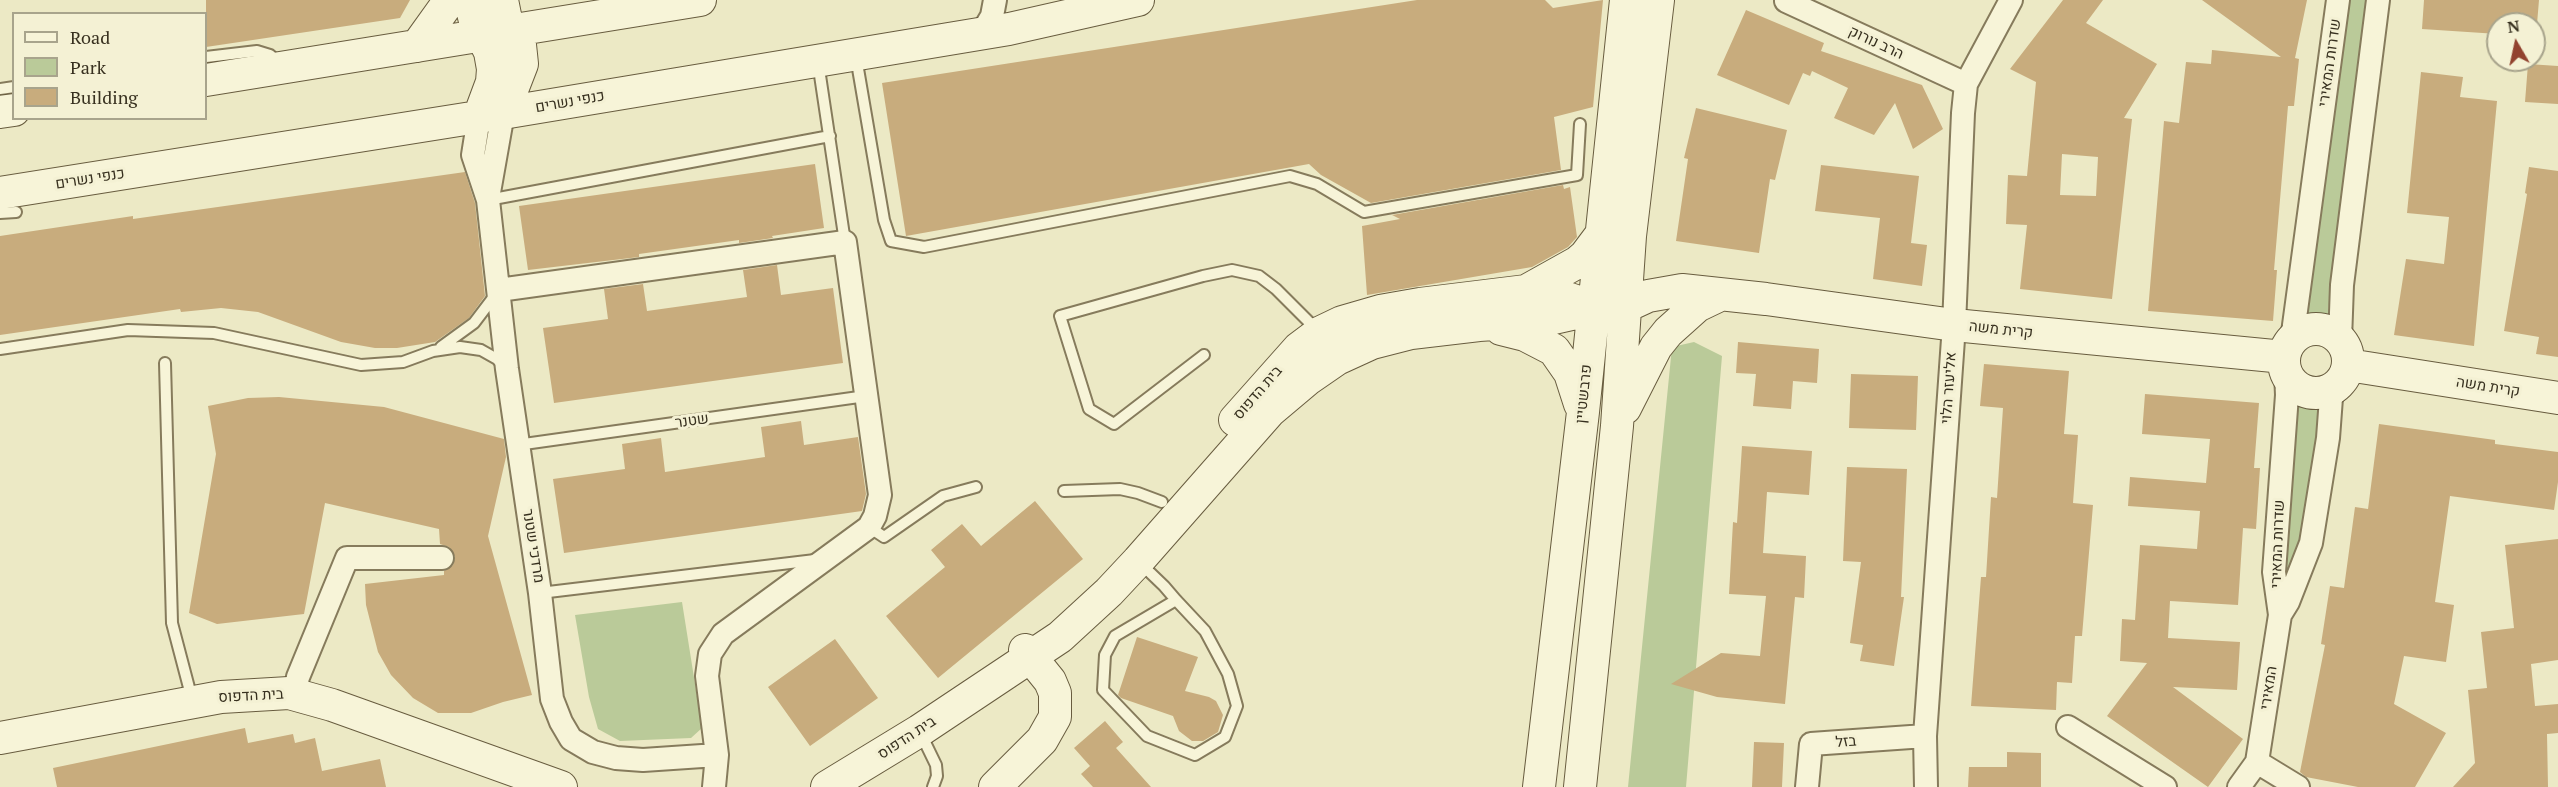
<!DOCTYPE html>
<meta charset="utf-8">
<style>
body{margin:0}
#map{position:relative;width:2558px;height:787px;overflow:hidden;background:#ece9c5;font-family:"PT Serif",serif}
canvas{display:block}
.legend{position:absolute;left:12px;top:12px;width:195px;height:108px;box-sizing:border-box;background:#f4f1d4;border:2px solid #a8a48c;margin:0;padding:8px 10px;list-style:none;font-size:18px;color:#37301f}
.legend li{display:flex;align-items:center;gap:12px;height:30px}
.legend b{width:30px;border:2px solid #a8a48c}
.north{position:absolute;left:2486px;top:12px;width:60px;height:60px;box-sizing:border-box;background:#f4f1d4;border:2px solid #a8a48c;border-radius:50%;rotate:351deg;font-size:16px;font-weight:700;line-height:24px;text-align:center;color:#37301f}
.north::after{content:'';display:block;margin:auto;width:21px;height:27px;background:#92432f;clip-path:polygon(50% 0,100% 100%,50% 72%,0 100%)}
</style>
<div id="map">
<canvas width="2558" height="787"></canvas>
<ul class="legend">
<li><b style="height:8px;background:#f7f4d8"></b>Road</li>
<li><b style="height:16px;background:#baca99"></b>Park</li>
<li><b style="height:16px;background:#c8ac7d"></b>Building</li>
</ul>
<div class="north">N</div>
</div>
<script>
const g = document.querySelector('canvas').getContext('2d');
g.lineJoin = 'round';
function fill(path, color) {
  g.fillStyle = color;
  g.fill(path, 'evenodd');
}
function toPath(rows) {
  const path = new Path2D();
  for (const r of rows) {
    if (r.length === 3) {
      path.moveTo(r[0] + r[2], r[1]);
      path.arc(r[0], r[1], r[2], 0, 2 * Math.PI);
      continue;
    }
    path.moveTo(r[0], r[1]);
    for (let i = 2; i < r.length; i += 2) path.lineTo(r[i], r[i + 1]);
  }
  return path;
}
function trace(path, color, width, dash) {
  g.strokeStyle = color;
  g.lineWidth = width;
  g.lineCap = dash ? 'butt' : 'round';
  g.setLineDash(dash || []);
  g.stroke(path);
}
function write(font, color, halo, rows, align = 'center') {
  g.font = font + ' "PT Serif",Heebo,serif';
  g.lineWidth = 6;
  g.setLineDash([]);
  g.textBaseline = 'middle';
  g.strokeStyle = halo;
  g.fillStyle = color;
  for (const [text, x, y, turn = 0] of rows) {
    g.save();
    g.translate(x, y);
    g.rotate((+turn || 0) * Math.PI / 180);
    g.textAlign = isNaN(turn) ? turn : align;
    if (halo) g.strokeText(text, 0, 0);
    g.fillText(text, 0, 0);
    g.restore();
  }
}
fill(toPath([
 [2344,0,2367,0,2327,320,2318,318,2305,321],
 [1694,342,1722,356,1686,787,1628,787,1672,347],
 [2299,398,2322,403,2304,538,2291,573,2283,569],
 [682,602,702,728,691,738,620,741,598,729,589,697,575,615]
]), '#baca99');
fill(toPath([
 [206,0,410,0,400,18,206,47],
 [1417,0,1545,0,1553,8,1603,0,1593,107,1554,117,1561,170,1371,203,1321,175,1309,164,906,236,882,83],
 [2063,0,2103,0,2086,23,2157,64,2124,118,2132,119,2112,299,2020,289,2027,225,2006,224,2008,175,2027,176,2036,82,2010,69],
 [2062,154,2098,157,2096,196,2060,195],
 [2202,0,2307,0,2295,58,2299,59,2294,106,2288,106,2274,270,2277,270,2273,321,2148,311,2164,121,2179,123,2186,62,2211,64,2212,50,2281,57],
 [2424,0,2539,0,2537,24,2498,24,2498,34,2422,29],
 [1746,10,1824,43,1821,51,1922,85,1943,129,1913,149,1895,103,1874,135,1834,118,1848,88,1812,71,1810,76,1803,73,1789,105,1717,75],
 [2528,64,2558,66,2558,104,2525,102],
 [2421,72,2463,77,2460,97,2497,101,2474,346,2394,335,2406,259,2444,264,2449,217,2407,213],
 [1696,108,1787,130,1775,180,1770,179,1759,253,1676,241,1688,159,1684,158],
 [815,164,824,228,772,236,773,238,739,243,739,240,639,254,639,257,528,270,519,206],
 [1821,165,1919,176,1911,243,1927,245,1922,286,1873,279,1880,218,1815,211],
 [2529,167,2558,171,2558,357,2536,354,2539,337,2504,331,2527,194,2525,193],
 [465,172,475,203,485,296,469,318,435,342,397,348,375,348,341,342,258,312,221,308,181,312,180,309,0,335,0,236,133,216,133,219],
 [1563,185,1564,189,1570,187,1577,237,1568,247,1532,267,1367,295,1362,226,1400,219,1392,215],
 [777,265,781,295,833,288,843,363,554,403,543,328,608,319,604,289,643,284,647,311,747,297,743,270],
 [1738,342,1819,349,1817,383,1793,381,1791,409,1753,406,1756,374,1736,373],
 [1984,364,2069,371,2064,434,2078,435,2073,503,2093,505,2082,636,2075,636,2072,683,2057,682,2056,710,1971,706,1981,577,1986,577,1991,497,1997,498,2003,408,1980,406],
 [1851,374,1918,376,1916,430,1849,428],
 [2145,394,2259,403,2254,468,2260,468,2256,529,2243,528,2238,605,2170,601,2168,638,2240,642,2237,690,2173,687,2243,739,2208,787,2107,716,2147,663,2120,661,2122,619,2135,620,2140,545,2197,549,2200,511,2128,506,2130,477,2206,483,2210,439,2142,434],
 [279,397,384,407,504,439,506,457,488,536,532,695,503,702,471,713,438,713,413,698,391,675,378,652,366,605,365,584,444,575,444,571,453,565,455,557,449,547,440,544,439,529,325,503,304,614,217,624,189,613,216,454,208,406,248,398],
 [801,421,804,445,858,437,866,494,862,511,564,553,553,479,625,469,622,444,661,438,665,472,765,457,761,427],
 [2379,424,2495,440,2495,444,2558,452,2558,482,2554,510,2450,496,2435,602,2454,605,2446,662,2404,656,2394,704,2446,733,2415,787,2358,787,2306,777,2300,772,2325,645,2321,644,2330,586,2344,588,2355,507,2368,509],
 [1742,446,1812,451,1809,495,1767,492,1763,553,1806,556,1804,598,1795,597,1785,704,1717,697,1671,684,1721,653,1760,656,1766,596,1729,594,1733,522,1737,523],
 [1847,467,1907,469,1901,597,1904,597,1894,666,1860,661,1863,645,1850,643,1861,562,1843,561],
 [1035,501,1083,559,938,678,886,616,945,567,931,550,962,524,981,546],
 [2558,539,2558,660,2531,664,2535,706,2558,704,2558,733,2547,734,2548,787,2453,787,2475,763,2468,690,2487,688,2481,632,2514,628,2505,545],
 [1137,637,1198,657,1185,691,1209,697,1216,701,1223,715,1218,732,1203,741,1192,741,1179,731,1173,716,1121,698,1118,695],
 [835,639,878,698,810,746,768,687],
 [1105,721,1123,742,1116,748,1151,787,1093,787,1081,774,1090,766,1074,748],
 [245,728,248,743,293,734,295,743,315,738,322,771,380,759,386,787,57,787,53,768],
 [1754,742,1784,743,1782,787,1752,787],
 [2007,752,2041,753,2041,787,1968,787,1969,767,2007,767]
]), '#c8ac7d');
const lane = toPath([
 [206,57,257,51,270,55,279,63],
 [856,57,884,220,891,241,924,247,1290,176,1317,184,1364,212,1577,175,1580,124],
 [818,62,845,242],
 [0,89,14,87],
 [488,200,830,136],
 [0,213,16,212],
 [441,347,474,323,496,294],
 [0,349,128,330,214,333,361,365,403,362,433,351,460,347,481,350,497,359,505,367],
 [1204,355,1114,424,1089,409,1060,316,1203,276,1232,270,1259,276,1276,289,1317,330],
 [165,363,172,623,192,699],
 [517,445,866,396],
 [1064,491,1120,489,1138,493,1162,502],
 [869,527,884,537,943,496,976,487],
 [1139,562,1164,586,1176,600,1205,631,1228,674,1237,706,1225,737,1195,755,1147,736,1103,690,1105,655,1115,636,1176,600],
 [540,593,815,560],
 [920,732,936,765,937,776,933,787]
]);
const street = toPath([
 [1786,1,1966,84],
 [982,33,992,16,995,0],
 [479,117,473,155,488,200,507,369,540,593,552,699,561,722,571,739,593,752,616,758,643,760,717,755],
 [488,198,503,113],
 [499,290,845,242,880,495,875,516,869,527,723,634,710,654,707,676,717,755,714,787],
 [2292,340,2338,0],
 [2340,340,2342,285,2378,0],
 [2280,615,2288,602,2311,543,2328,438,2331,398,2340,382],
 [294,695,298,677,347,558,442,558],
 [2068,727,2165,787],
 [2257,762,2298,787],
 [1807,787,1811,744,1925,736],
 [1926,787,1925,736,1954,325,1963,113,1966,84,2011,0],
 [2239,787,2257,762,2280,615,2274,572,2287,395,2286,373]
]);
const secondary = toPath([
 [470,0,475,21,490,52,493,69,492,82,479,117],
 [502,0,506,20,520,45,522,64,503,113],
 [417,46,450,0],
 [206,80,700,0],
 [0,112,14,110],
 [0,193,503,113,1009,29,1138,0],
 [1526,291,1578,262,1585,256,1600,236],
 [1609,314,1648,296,1682,290,1766,299,1954,325,2284,357],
 [1501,329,1525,335,1554,350,1570,373,1580,404],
 [2316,361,32],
 [2348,365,2558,398],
 [1625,408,1656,347,1668,332,1697,306,1720,295],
 [1235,420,1299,348,1319,333,1342,322,1380,311,1420,304,1526,291,1555,294,1596,308],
 [0,738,221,697,289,693,332,705,561,787],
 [827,787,919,731,1060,637,1109,592,1138,561,1270,411,1308,379,1337,359,1372,343,1411,333,1479,325,1541,321,1572,314,1603,300,1626,281],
 [995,787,1042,740,1055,717,1055,693,1050,681,1025,650],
 [1539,787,1583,412,1626,0],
 [1580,787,1617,426,1630,236,1658,0]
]);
trace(lane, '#867b5c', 14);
trace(street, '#867b5c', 26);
trace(secondary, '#685c3f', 34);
trace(lane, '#f7f4d8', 10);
trace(street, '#f7f4d8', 22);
trace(secondary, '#f7f4d8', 32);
write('15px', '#37301f', '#f4f1d4', [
 ["הרב נורוק",1876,43,25],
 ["שדרות המאירי",2330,63,-82],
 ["כנפי נשרים",570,102,-10],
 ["כנפי נשרים",90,179,-9],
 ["קרית משה",2001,330,6],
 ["קרית משה",2488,387,9],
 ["אליעזר הלוי",1949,388,-86],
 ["בית הדפוס",1258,393,-49],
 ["פרבשטיין",1584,394,-84],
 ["שטנר",692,421,-8],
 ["שדרות המאירי",2278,544,-88],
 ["מרדכי שטנר",533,546,81],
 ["המאירי",2269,688,-81],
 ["בית הדפוס",251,696,-3],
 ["בית הדפוס",907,738,-33],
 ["בזל",1846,742,-4]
]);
</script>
